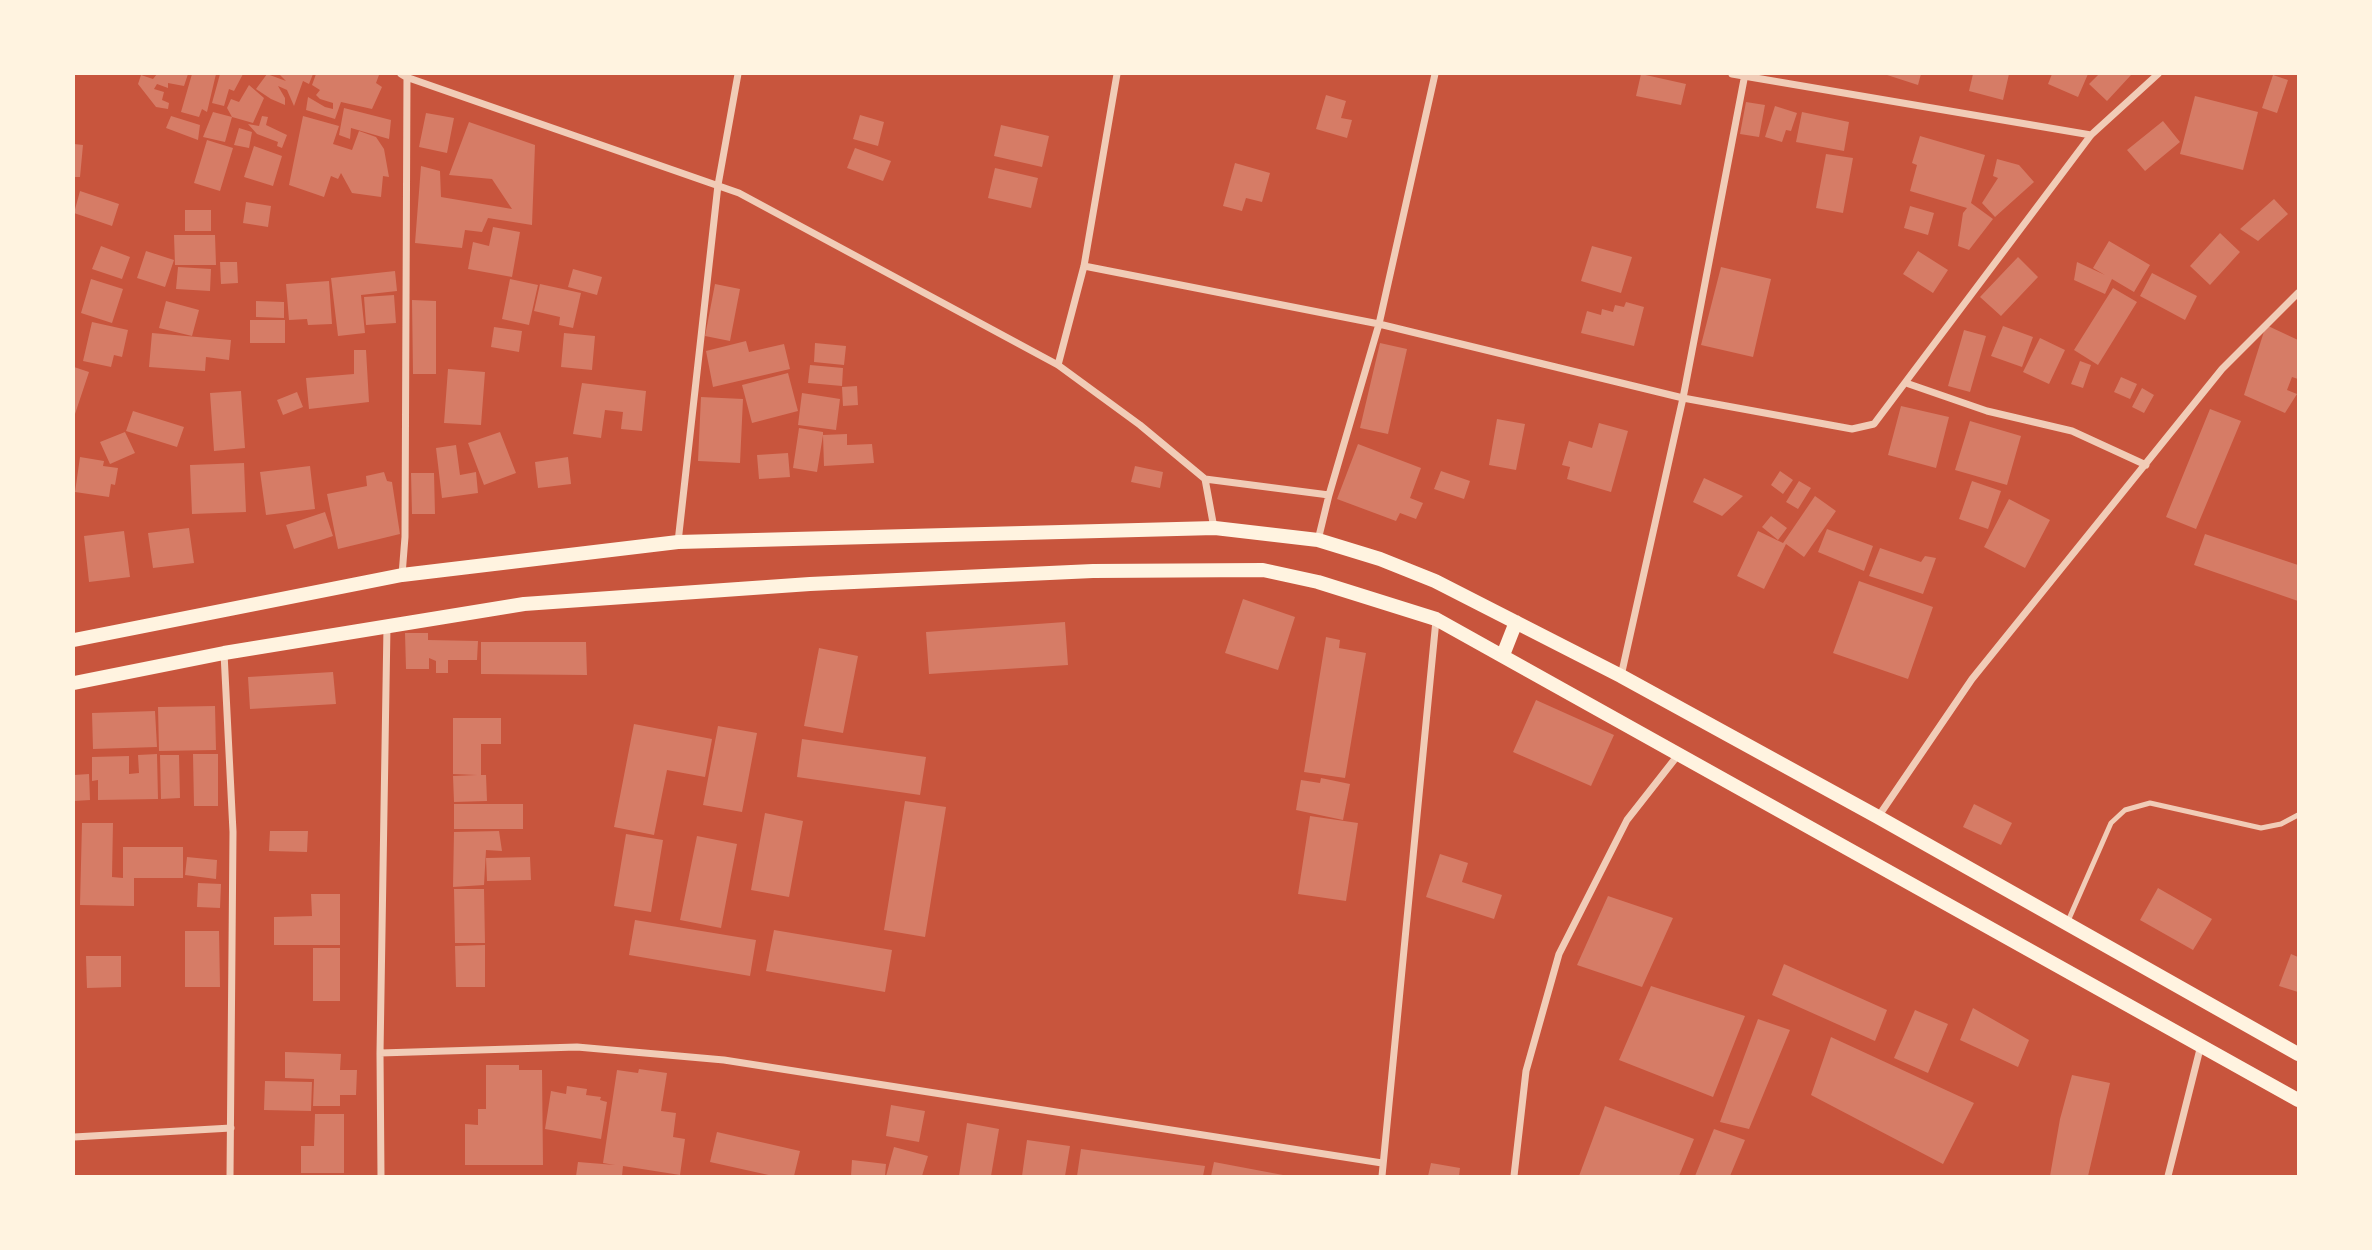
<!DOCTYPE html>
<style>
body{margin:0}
#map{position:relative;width:2372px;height:1250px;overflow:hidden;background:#c8553d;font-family:"Space Grotesk",sans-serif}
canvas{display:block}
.frame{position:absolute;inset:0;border:75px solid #fff3e0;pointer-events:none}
</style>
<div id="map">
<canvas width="2372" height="1250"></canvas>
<div class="frame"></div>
</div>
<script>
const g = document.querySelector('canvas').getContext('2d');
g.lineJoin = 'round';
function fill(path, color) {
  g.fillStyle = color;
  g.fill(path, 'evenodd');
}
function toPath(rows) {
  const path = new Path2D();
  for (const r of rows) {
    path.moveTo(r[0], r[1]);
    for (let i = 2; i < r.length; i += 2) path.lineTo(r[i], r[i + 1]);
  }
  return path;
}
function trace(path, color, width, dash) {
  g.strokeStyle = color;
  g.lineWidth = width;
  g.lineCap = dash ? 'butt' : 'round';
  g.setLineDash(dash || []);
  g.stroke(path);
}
fill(toPath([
 [157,74,188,74,184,86,168,83,168,88,157,84,154,89,164,92,162,100,169,103,168,109,156,107,138,84,141,75,153,79],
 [192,74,216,74,207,112,202,109,199,117,181,112],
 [220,74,243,74,234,91,229,89,224,106,212,103],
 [267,74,286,81,279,74,313,74,309,84,303,81,294,106,287,90,278,86,285,98,285,105,271,99,256,89],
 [316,74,371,74,379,75,376,83,382,87,372,109,341,102,335,119,306,110,308,97,325,107,333,109,333,103,320,99,316,95,320,90,312,85],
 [1641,74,1686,84,1681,105,1636,96],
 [1884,74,1921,74,1918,85],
 [1973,74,2009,74,2003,100,1969,91],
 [2052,74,2088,74,2078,97,2048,84],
 [2099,74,2129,74,2131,75,2107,101,2089,84],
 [2273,75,2288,80,2277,113,2262,108],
 [249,85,264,98,253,123,232,117,227,108,231,99,239,102],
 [1326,95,1346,101,1341,118,1352,120,1347,138,1316,129],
 [2195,96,2258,112,2243,170,2180,154],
 [1746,102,1765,105,1759,137,1740,134],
 [1775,106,1797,113,1791,131,1786,130,1782,142,1765,137],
 [344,108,391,120,389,139,351,128,350,139,339,135],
 [213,112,232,117,225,142,203,137],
 [1802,112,1849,122,1844,151,1796,142],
 [426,113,454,118,447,153,419,147],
 [860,115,884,122,878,146,853,139],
 [171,116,200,125,198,140,166,128],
 [262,116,268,117,266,125,287,135,282,148,277,146,278,142,257,134,248,124,259,126],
 [303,116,339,126,333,144,352,150,359,131,376,137,384,149,389,177,383,176,381,197,352,193,341,173,338,179,331,176,324,197,289,185],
 [2163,121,2180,142,2145,171,2127,150],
 [469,122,535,145,532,225,488,218,482,232,465,230,462,248,415,243,421,166,440,171,441,197,512,209,492,179,449,175],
 [1001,125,1049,136,1042,167,994,156],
 [239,128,252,132,249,148,234,145],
 [1920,136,1985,155,1971,203,1993,219,1969,250,1958,246,1963,213,1967,208,1910,191,1917,165,1912,163],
 [207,140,233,148,220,191,194,183],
 [74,144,83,145,80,177,74,177],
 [254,146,282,156,273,186,244,177],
 [855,148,891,161,883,181,847,168],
 [1826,154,1853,158,1843,213,1816,208],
 [1997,159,2019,165,2034,182,1995,217,1982,203,1998,178,1993,176],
 [1235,163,1270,173,1262,202,1246,198,1242,211,1223,206],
 [995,168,1038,178,1031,208,988,198],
 [80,191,119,204,112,226,74,213],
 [2274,199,2288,214,2258,241,2240,229],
 [246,202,271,206,268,227,243,223],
 [1910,206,1934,213,1928,235,1904,228],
 [185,210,211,210,211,231,185,231],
 [493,227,520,232,512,277,468,269,473,242,489,246],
 [2220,233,2240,252,2210,285,2190,266],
 [174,235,215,235,216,265,175,265],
 [2109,241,2150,265,2134,292,2112,279,2105,294,2074,280,2077,262,2105,275,2093,268],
 [101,246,130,257,122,279,92,269],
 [1592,246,1632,257,1621,293,1581,281],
 [146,251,174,260,165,287,137,278],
 [1918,251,1948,270,1933,293,1903,274],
 [2018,257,2038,277,2001,316,1980,297],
 [220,262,237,262,238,283,221,284],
 [178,267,211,269,210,291,176,289],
 [1721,267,1771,279,1753,357,1701,345],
 [573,269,602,277,597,295,568,287],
 [395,271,397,291,361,295,365,333,338,336,331,278],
 [2152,273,2197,296,2185,320,2140,296],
 [91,279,123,289,112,323,81,313],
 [510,279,538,285,529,325,502,319],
 [329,281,332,324,308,325,307,319,289,320,286,284],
 [540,284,581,293,573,328,559,325,560,317,534,311],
 [715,284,740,289,730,341,705,336],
 [2113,288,2137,302,2098,365,2074,350],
 [394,295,396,323,366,325,364,297],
 [412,300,436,301,436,374,413,374],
 [166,301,199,310,192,336,159,328],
 [256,301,284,302,284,318,256,317],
 [1626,302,1644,307,1634,346,1581,333,1587,311,1601,315,1602,309,1613,312,1615,305,1624,307],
 [250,320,285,320,285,343,250,343],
 [92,322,128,330,122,357,114,355,111,367,83,361],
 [2266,325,2298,340,2298,379,2292,377,2287,390,2297,394,2285,413,2244,395],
 [2003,326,2033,337,2022,367,1991,356],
 [494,327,522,331,519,352,491,347],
 [1964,330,1986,336,1970,392,1948,386],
 [152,333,231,340,229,360,206,357,205,371,149,367],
 [564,333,595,336,592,370,561,367],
 [2040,338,2065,350,2049,384,2023,372],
 [746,341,749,352,784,344,790,369,713,387,706,351],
 [815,343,846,346,844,365,814,362],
 [1380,343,1407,349,1388,434,1360,428],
 [354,350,366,350,369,402,309,409,306,378,354,374],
 [2080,361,2091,365,2083,388,2071,384],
 [810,365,843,368,842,386,808,383],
 [74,367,89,372,74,417],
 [448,369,485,372,481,425,444,423],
 [788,373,798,411,752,423,742,385],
 [2121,377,2137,384,2130,399,2114,392],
 [582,383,646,391,642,431,621,429,623,412,605,410,601,438,573,434],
 [857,386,858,405,843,406,842,387],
 [2142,388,2154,395,2144,413,2132,407],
 [241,391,245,448,214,451,210,393],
 [297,392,303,407,283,415,277,400],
 [802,393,840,399,836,430,798,425],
 [701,397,743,399,740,463,698,461],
 [1901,406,1949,417,1936,468,1888,455],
 [2210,409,2241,421,2196,529,2166,517],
 [133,411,184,427,177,447,126,431],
 [1497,419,1525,424,1516,470,1489,465],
 [1970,421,2021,436,2007,485,1955,470],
 [1599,423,1628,431,1611,492,1567,479,1570,467,1562,465,1569,441,1592,448],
 [799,428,823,432,823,435,847,434,847,445,872,444,874,463,824,466,823,435,817,472,793,468],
 [125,432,135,453,110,464,100,442],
 [500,432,516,473,484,485,468,443],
 [1358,444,1421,468,1410,498,1423,503,1416,519,1400,513,1396,521,1337,499],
 [456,445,460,475,476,472,478,493,442,498,436,448],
 [788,453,790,477,759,479,757,455],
 [80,457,104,461,103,466,118,468,115,485,111,484,109,497,75,492],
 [568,457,571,484,538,488,535,462],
 [244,463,246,512,192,514,190,465],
 [310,466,315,509,266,515,260,472],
 [1135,466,1163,472,1160,488,1131,482],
 [1441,471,1470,481,1464,499,1434,489],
 [1780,471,1793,480,1783,494,1771,485],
 [384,472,387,481,392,482,400,534,338,549,327,494,367,486,366,476],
 [411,473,434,473,435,514,412,514],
 [1704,478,1743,496,1722,516,1693,502],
 [1799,481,1811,488,1798,509,1786,502],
 [1972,481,2001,491,1988,529,1959,519],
 [1815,496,1836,511,1804,557,1786,544,1764,589,1737,576,1758,531,1783,543],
 [2009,499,2050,520,2025,568,1984,547],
 [325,512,333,536,294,549,286,525],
 [1771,516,1787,528,1778,540,1762,527],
 [189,528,194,563,153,568,148,533],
 [1827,529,1873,546,1864,571,1818,552],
 [124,531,130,577,89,582,84,536],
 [2205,534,2298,565,2298,601,2194,565],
 [1880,548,1921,562,1925,556,1936,558,1923,594,1869,576],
 [1859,581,1933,607,1908,679,1833,653],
 [1243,599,1295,617,1278,670,1225,653],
 [1065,622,1068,665,929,674,926,632],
 [405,633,428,633,428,640,478,641,477,660,448,660,448,673,436,673,436,661,429,658,429,669,406,669],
 [1326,637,1340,640,1339,648,1366,653,1345,778,1304,772],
 [481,642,586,642,587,675,481,674],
 [819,648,858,656,843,733,804,726],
 [333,672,336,704,250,709,248,677],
 [1536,700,1614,735,1591,786,1513,752],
 [215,706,216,750,159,751,158,707],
 [155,711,157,747,93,749,92,713],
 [453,718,501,718,501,744,481,744,481,775,486,775,487,801,454,802,453,776,477,775,453,774],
 [634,724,712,739,705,777,667,770,654,835,614,827],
 [718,726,757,733,742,812,703,805],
 [802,739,926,757,920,795,797,777],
 [157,754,158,799,98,800,98,780,92,781,92,757,129,756,129,774,139,773,138,755],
 [193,754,218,754,218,806,194,806],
 [160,755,179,755,180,798,161,799],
 [89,774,90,800,74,801,74,775],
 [1321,778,1350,784,1343,820,1296,810,1301,780,1320,783],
 [905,801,946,807,925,937,884,930],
 [454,804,523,804,523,829,454,829],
 [1974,804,2012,823,2001,845,1963,827],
 [765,813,803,821,789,897,751,890],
 [1310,816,1358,823,1346,901,1298,894],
 [82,823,113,823,112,877,123,878,123,847,183,847,183,878,134,878,134,906,80,905],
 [270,831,308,831,307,852,269,851],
 [499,831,502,851,486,850,484,885,453,887,454,832],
 [626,834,663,840,651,912,614,906],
 [697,836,737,844,721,928,680,920],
 [1440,854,1468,863,1462,882,1502,895,1494,919,1426,897],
 [187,857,217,860,216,879,185,875],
 [530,857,531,880,487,881,486,858],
 [198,883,221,884,220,908,197,907],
 [2158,888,2212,919,2193,950,2140,920],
 [454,889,484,889,485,943,455,943],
 [311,894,340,894,340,945,274,945,274,917,312,916],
 [1608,896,1673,918,1642,987,1577,965],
 [635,920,756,940,750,976,629,955],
 [774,930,892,950,885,992,766,971],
 [185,931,219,931,220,987,185,987],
 [485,945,485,987,456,987,455,946],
 [313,948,340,948,340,1001,313,1001],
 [2291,954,2298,957,2298,992,2279,986],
 [86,956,121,956,121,987,87,988],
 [1784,964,1887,1010,1875,1041,1772,995],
 [1651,986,1745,1016,1713,1097,1619,1060],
 [1973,1008,2029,1040,2018,1067,1960,1040],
 [1915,1010,1948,1024,1928,1073,1894,1058],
 [1758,1019,1790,1030,1749,1129,1720,1122],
 [1831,1037,1974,1103,1943,1164,1811,1095],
 [285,1052,341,1054,340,1070,357,1070,356,1095,340,1095,340,1106,313,1106,314,1079,285,1078],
 [486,1065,519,1065,519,1070,542,1070,543,1165,465,1165,465,1124,478,1125,478,1109,486,1109],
 [639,1069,667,1073,661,1111,676,1113,673,1137,685,1139,680,1175,623,1166,622,1176,576,1176,578,1162,615,1165,603,1163,617,1070,638,1073],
 [2072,1075,2110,1083,2088,1176,2050,1176,2060,1119],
 [265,1081,312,1082,311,1111,264,1110],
 [567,1086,587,1089,586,1095,601,1097,600,1100,607,1102,601,1139,545,1129,551,1091,566,1094],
 [891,1105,925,1111,919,1142,886,1136],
 [1605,1106,1694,1139,1679,1176,1579,1176],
 [315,1114,344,1114,344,1173,301,1173,301,1146,314,1146],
 [967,1123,999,1129,991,1176,959,1176],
 [1714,1129,1745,1140,1730,1176,1695,1176],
 [717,1132,800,1151,794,1176,773,1176,710,1162],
 [1027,1140,1070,1146,1065,1176,1022,1176],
 [894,1147,928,1156,922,1176,886,1176],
 [1081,1149,1205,1166,1203,1176,1077,1176],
 [852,1160,886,1164,885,1176,851,1176],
 [1214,1162,1283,1175,1283,1176,1211,1176],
 [1431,1163,1460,1168,1459,1176,1428,1176]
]), '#d67c66');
trace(toPath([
 [2068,921,2111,823,2125,810,2150,803,2261,828,2281,824,2298,815]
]), '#f1ccb7', 5);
trace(toPath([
 [401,74,406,77,739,193,1058,365,1140,425,1205,479,1214,528],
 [1732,74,2091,135],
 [1084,266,1379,324,1683,398,1852,429,1874,424,2091,135,2158,74],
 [1058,365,1084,266,1117,74],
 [1906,383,1987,411,2072,431,2146,465],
 [1205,479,1329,495],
 [1318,540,1329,495,1379,324,1435,74],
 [678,542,718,185,738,74],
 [402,575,405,537,407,74],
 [224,653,233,832,230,1176],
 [1621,676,1683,398,1745,74],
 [1878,817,1972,679,2222,369,2298,293],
 [380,1053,577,1047,724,1060,1382,1163],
 [74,1137,231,1128],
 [381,1176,380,1053,387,626],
 [1382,1176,1436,620],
 [1514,1176,1526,1071,1559,954,1627,820,1678,755],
 [2168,1176,2201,1045]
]), '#f1ccb7', 7);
trace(toPath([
 [74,640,402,575,678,542,1215,528,1318,540,1380,559,1435,581,1621,676,1878,817,2298,1054],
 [1503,655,1516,622],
 [74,683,224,653,524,604,810,584,1093,571,1263,570,1318,582,1436,619,2298,1100]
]), '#fff3e0', 14);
</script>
